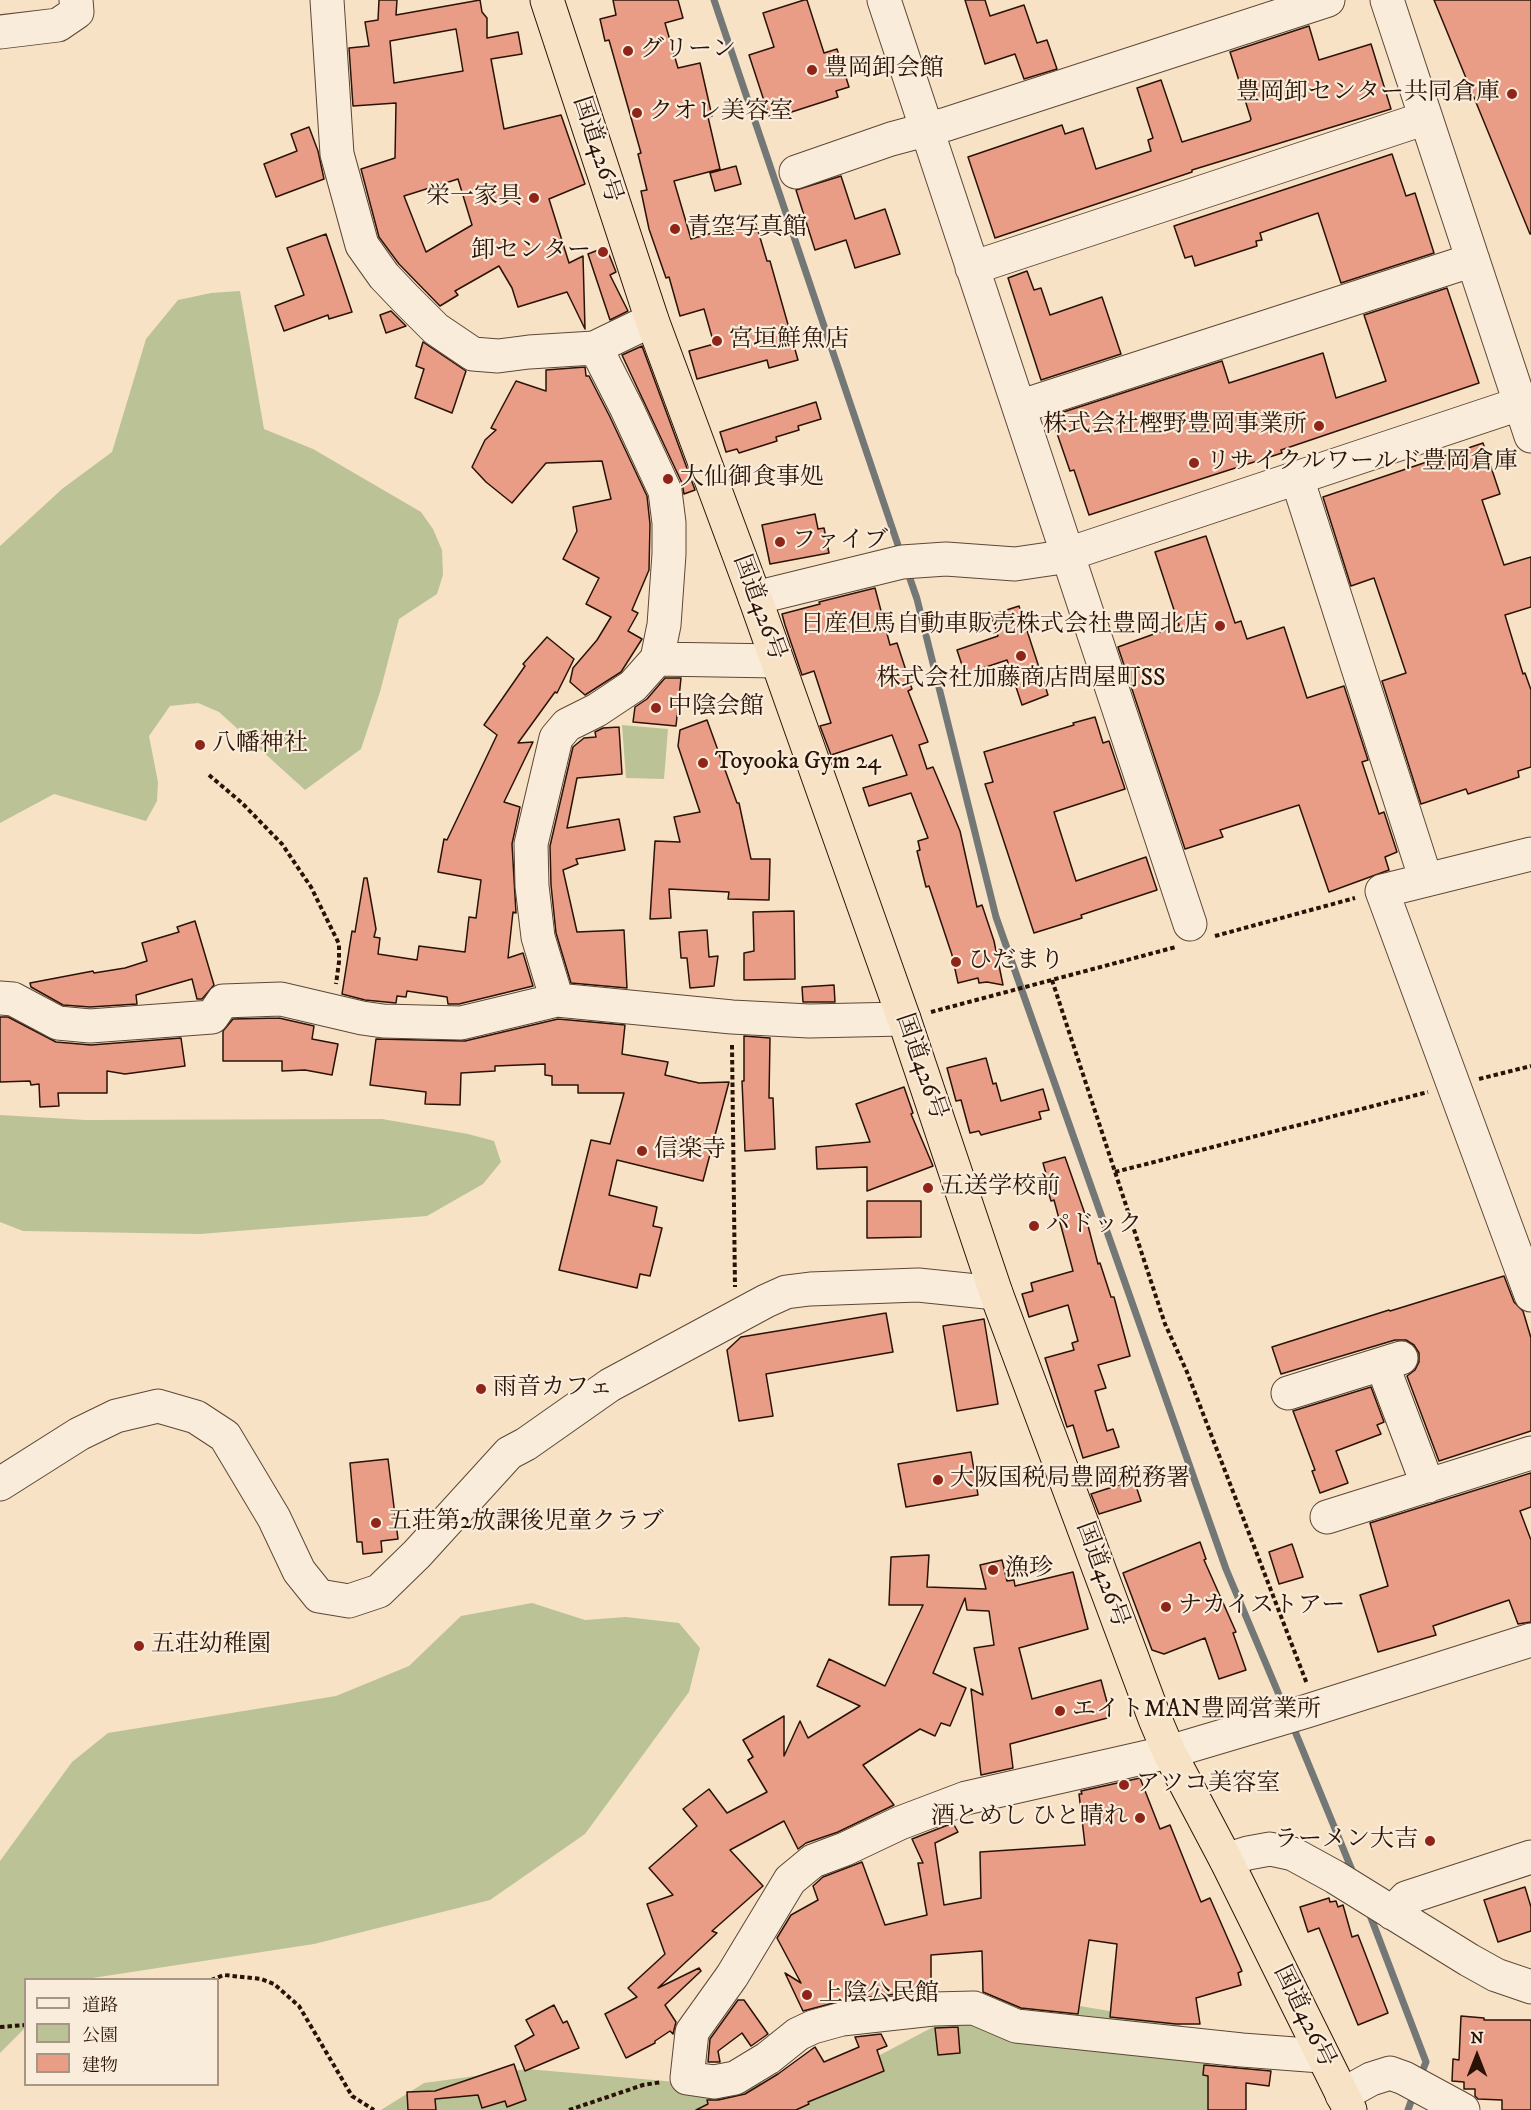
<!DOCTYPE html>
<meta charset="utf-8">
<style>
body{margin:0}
#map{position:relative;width:1531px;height:2110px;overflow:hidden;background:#f7e2c6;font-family:"IM FELL DW Pica","Noto Serif JP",serif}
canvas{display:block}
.legend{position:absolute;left:24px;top:1978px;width:195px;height:108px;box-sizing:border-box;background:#faecda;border:2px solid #a79585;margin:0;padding:8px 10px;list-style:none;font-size:18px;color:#2a1306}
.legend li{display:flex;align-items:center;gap:12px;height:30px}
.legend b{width:30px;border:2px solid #a79585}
.north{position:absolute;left:1447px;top:2026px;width:60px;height:60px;-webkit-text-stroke:4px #faecda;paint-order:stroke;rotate:0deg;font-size:16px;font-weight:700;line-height:24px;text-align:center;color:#2a1306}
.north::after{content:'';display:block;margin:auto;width:21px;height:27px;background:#2a1306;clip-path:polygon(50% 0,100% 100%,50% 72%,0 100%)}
</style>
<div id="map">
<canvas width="1531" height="2110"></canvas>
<ul class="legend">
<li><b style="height:8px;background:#faecda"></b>道路</li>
<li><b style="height:16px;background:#bbc396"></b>公園</li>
<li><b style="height:16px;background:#e99d86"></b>建物</li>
</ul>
<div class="north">N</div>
</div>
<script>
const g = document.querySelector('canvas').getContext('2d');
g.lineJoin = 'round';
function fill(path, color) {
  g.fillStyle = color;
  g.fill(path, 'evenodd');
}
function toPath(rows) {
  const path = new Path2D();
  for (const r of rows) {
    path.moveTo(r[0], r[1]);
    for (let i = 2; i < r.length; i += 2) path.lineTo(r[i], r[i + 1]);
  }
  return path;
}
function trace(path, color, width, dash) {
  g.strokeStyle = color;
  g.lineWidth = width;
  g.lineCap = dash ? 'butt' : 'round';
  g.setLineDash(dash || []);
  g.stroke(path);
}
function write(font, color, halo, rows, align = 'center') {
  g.font = font + ' "IM FELL DW Pica","Noto Serif JP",serif';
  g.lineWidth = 4.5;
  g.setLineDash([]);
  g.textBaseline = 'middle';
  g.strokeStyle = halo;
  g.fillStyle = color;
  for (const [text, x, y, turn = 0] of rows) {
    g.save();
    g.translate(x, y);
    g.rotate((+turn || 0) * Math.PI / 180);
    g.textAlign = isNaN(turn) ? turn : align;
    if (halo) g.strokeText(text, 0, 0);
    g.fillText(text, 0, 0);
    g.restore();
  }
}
fill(toPath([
 [240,291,264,429,313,449,421,512,433,529,442,550,443,575,437,594,399,619,380,692,361,749,305,790,219,712,198,703,170,706,149,736,158,782,157,801,146,821,54,794,0,823,0,546,62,489,112,452,146,339,178,300,211,293],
 [622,725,668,729,664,779,626,778],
 [0,1115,86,1120,382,1119,468,1134,494,1141,501,1162,483,1184,427,1216,200,1234,23,1231,0,1222],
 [532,1603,585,1620,626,1617,679,1623,700,1648,689,1692,585,1834,490,1900,314,1944,86,1979,26,1980,25,2028,0,2053,0,1861,72,1762,108,1733,336,1696,409,1666,461,1616],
 [1010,1994,1179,2023,1230,2089,1232,2110,381,2110,424,2083,527,2069,688,2083,827,2083,952,2017]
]), '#bbc396');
trace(toPath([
 [714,0,901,554],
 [907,570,917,599,996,917,1226,1569,1285,1709],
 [1292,1724,1354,1875],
 [1368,1910,1426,2062,1420,2077],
 [1408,2110,1414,2093]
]), '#737776', 7);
const building = toPath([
 [379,0,397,0,396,15,480,0,482,12,487,18,487,38,518,32,522,54,491,59,504,129,561,115,585,184,549,199,569,263,583,256,585,329,567,292,518,307,512,288,499,266,455,291,458,295,440,306,399,264,379,237,361,169,395,158,396,103,353,106,349,48,369,46,365,22,378,20,379,0],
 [456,29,463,71,394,83,390,41,456,29],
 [458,179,472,225,426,252,404,196,458,179],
 [613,0,678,0,683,18,665,23,678,68,700,63,712,116,708,117,720,169,674,181,691,239,719,231,720,234,756,224,767,261,770,261,798,360,769,368,767,360,697,379,689,351,714,344,704,309,680,316,669,277,666,278,649,229,641,191,647,190,638,154,641,153,609,40,605,41,600,19,616,15,613,0],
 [804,0,807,0,824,53,837,49,849,87,836,91,838,97,770,119,749,55,774,47,763,13,804,0],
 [965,0,985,0,990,16,1024,5,1037,43,1047,40,1057,69,1024,79,1015,54,985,64,965,0],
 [1434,0,1531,0,1531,234,1530,234,1434,0],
 [1309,26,1319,60,1371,44,1391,109,1192,170,1192,172,995,238,968,157,1062,125,1065,134,1083,128,1096,169,1151,151,1148,140,1153,138,1137,88,1161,80,1182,142,1250,121,1251,119,1230,52,1309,26],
 [309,127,318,151,324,179,276,197,264,164,297,151,291,134,309,127],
 [1392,154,1406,196,1415,193,1434,253,1341,283,1318,213,1260,233,1262,240,1256,241,1257,246,1195,266,1192,256,1185,258,1174,226,1392,154],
 [736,166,741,184,715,191,710,173,736,166],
 [841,176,855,219,885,209,900,254,855,268,846,240,815,250,796,190,841,176],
 [326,234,352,312,329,319,328,315,284,331,275,306,304,295,287,248,326,234],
 [606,247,616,272,610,275,628,311,610,320,588,254,606,247],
 [1027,271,1034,290,1041,288,1050,315,1102,297,1121,354,1041,380,1008,278,1027,271],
 [1447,288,1479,383,1281,450,1282,453,1089,515,1074,470,1070,471,1051,416,1222,361,1229,383,1323,353,1336,398,1386,381,1364,315,1447,288],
 [391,311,406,326,386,333,380,315,391,311],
 [423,342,466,371,452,413,415,398,424,369,416,366,423,342],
 [642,346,695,490,684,494,682,483,622,355,642,346],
 [585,367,586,376,589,376,610,417,647,496,650,524,649,570,632,610,638,613,628,631,642,639,621,672,585,695,570,682,573,668,597,640,611,617,586,604,599,578,563,559,577,531,573,507,611,499,602,461,546,463,512,503,486,482,472,467,485,440,496,430,491,428,516,381,546,391,546,370,585,367],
 [816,402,821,419,798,426,799,430,776,437,777,441,739,453,737,449,726,452,720,432,816,402],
 [1483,443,1500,494,1482,500,1504,565,1531,557,1531,607,1505,615,1523,674,1525,673,1531,690,1531,767,1518,771,1519,777,1468,794,1466,789,1421,804,1382,681,1406,673,1374,578,1351,586,1323,497,1483,443],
 [815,514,818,529,824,528,829,553,770,564,762,525,815,514],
 [1206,536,1235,623,1241,621,1247,639,1284,627,1307,698,1344,686,1368,760,1362,762,1379,814,1384,812,1397,852,1385,857,1389,870,1329,892,1299,805,1220,830,1223,837,1185,849,1118,647,1179,625,1155,552,1206,536],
 [875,588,890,645,897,643,912,689,908,691,928,742,919,745,927,769,933,767,960,831,977,907,982,905,994,941,1003,985,987,982,979,983,978,978,958,983,952,955,929,886,926,887,917,851,920,850,918,841,928,838,911,793,869,806,863,788,907,775,892,735,831,755,820,726,831,723,814,671,802,675,785,625,782,614,820,604,819,602,875,588],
 [1019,606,1048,695,1022,705,1007,660,965,674,957,650,998,636,991,615,1019,606],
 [547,637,574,659,557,693,555,692,518,743,533,742,504,802,520,807,512,844,516,913,513,912,508,958,523,953,533,986,459,1004,448,1004,447,997,407,991,406,997,397,996,396,1003,365,1000,342,994,352,931,355,932,364,878,367,878,376,929,374,937,380,938,378,954,417,960,419,946,465,952,469,917,476,918,481,880,438,872,444,839,447,840,497,735,484,725,525,666,523,664,547,637],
 [665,678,681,678,676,726,633,722,635,707,647,699,665,678],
 [1095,717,1103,743,1109,741,1125,789,1054,812,1076,881,1146,857,1157,890,1081,915,1082,918,1034,933,985,784,993,782,984,752,1074,725,1073,723,1095,717],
 [707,720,737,803,739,803,751,859,770,859,769,900,728,899,729,892,669,889,671,918,650,919,655,841,680,842,674,817,700,812,678,746,680,730,707,720],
 [619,727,622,774,577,778,567,828,619,819,625,850,576,859,578,864,563,870,577,932,624,930,627,988,571,983,556,933,551,885,550,846,573,747,584,738,596,737,595,732,603,728,619,727],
 [794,911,795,979,744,980,744,953,754,951,753,912,794,911],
 [195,921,214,985,202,999,197,999,192,979,136,995,137,1004,90,1007,63,1005,31,987,30,983,93,971,94,973,125,968,147,961,142,943,179,932,177,927,195,921],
 [707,930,709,957,718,956,714,986,690,988,687,958,681,958,679,932,707,930],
 [834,985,835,1002,803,1002,802,987,834,985],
 [0,1017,8,1017,56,1042,91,1045,181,1038,185,1066,125,1074,107,1071,107,1093,58,1093,59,1106,40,1107,39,1084,31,1085,30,1081,0,1082,0,1017],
 [279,1018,314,1026,312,1039,338,1044,332,1075,305,1070,282,1071,282,1061,223,1061,223,1031,233,1019,279,1018],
 [558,1019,625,1025,622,1054,668,1062,665,1075,699,1083,729,1082,703,1181,617,1160,609,1195,657,1207,653,1226,662,1228,650,1276,640,1274,637,1288,559,1270,591,1140,610,1144,624,1093,578,1093,578,1085,552,1085,552,1076,545,1075,545,1064,495,1066,495,1071,461,1073,460,1105,425,1104,426,1092,370,1085,376,1039,465,1041,558,1019],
 [744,1036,770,1038,769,1098,773,1098,775,1149,745,1151,742,1081,744,1081,744,1036],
 [986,1058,993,1084,996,1083,1001,1101,1043,1089,1049,1110,1039,1112,1041,1119,981,1135,979,1131,970,1133,961,1100,956,1101,947,1068,986,1058],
 [904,1087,913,1113,911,1114,933,1166,867,1191,867,1167,817,1169,816,1147,870,1142,856,1104,904,1087],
 [1065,1157,1085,1214,1098,1264,1100,1263,1111,1297,1114,1297,1130,1356,1098,1365,1106,1388,1095,1391,1107,1431,1113,1429,1119,1447,1083,1458,1073,1425,1067,1427,1045,1358,1074,1350,1072,1343,1078,1341,1068,1305,1029,1317,1022,1294,1033,1291,1031,1283,1073,1271,1054,1200,1051,1201,1045,1181,1048,1181,1043,1163,1065,1157],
 [867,1201,921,1201,921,1237,867,1238,867,1201],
 [1504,1276,1514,1302,1523,1311,1531,1338,1531,1431,1439,1461,1407,1376,1415,1370,1419,1362,1419,1353,1414,1345,1406,1340,1395,1340,1281,1374,1272,1347,1389,1310,1390,1311,1504,1276],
 [886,1313,893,1352,766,1374,773,1416,739,1421,727,1350,741,1337,886,1313],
 [984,1319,998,1404,957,1411,943,1326,984,1319],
 [1371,1387,1384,1422,1377,1425,1381,1434,1336,1451,1348,1483,1320,1493,1312,1471,1315,1470,1293,1411,1371,1387],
 [971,1452,978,1495,906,1507,898,1464,971,1452],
 [388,1459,398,1539,381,1541,382,1552,363,1554,362,1542,357,1542,350,1463,388,1459],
 [1531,1473,1531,1507,1520,1511,1531,1540,1531,1622,1518,1624,1509,1600,1433,1626,1436,1635,1378,1652,1360,1595,1388,1586,1370,1523,1531,1473],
 [1134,1480,1141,1501,1099,1514,1091,1494,1134,1480],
 [1200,1542,1206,1559,1204,1560,1236,1632,1233,1633,1246,1670,1219,1679,1205,1638,1164,1654,1152,1650,1123,1573,1200,1542],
 [1292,1544,1303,1577,1279,1584,1269,1552,1292,1544],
 [929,1555,927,1587,986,1589,980,1565,1002,1560,1007,1581,1014,1580,1015,1586,1073,1572,1088,1629,1019,1648,1032,1699,1101,1680,1111,1717,1010,1744,1013,1768,981,1775,971,1689,983,1695,974,1648,994,1645,989,1611,967,1610,965,1598,933,1673,966,1688,950,1726,941,1723,935,1736,920,1729,863,1765,894,1805,838,1832,806,1843,798,1849,784,1821,730,1850,763,1886,712,1931,717,1933,658,1988,699,1968,701,1971,665,2005,676,2022,673,2034,670,2031,655,2041,655,2043,626,2058,605,2014,637,1997,628,1988,665,1954,647,1904,673,1895,649,1868,697,1826,683,1809,709,1789,727,1813,767,1792,748,1760,753,1757,743,1740,784,1716,784,1756,800,1721,808,1738,860,1706,817,1686,829,1659,885,1686,923,1605,889,1605,891,1557,929,1555],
 [1140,1778,1160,1829,1170,1825,1201,1902,1210,1898,1242,1971,1238,1973,1241,1985,1196,1998,1200,2024,1176,2024,1110,2017,1117,1944,1089,1940,1078,2014,1021,2008,983,1992,982,1951,931,1955,931,1990,873,1997,855,1997,855,1995,845,2000,803,2011,785,1973,801,1983,777,1938,791,1915,818,1900,813,1886,823,1877,862,1862,885,1925,927,1915,918,1863,923,1863,912,1839,953,1823,958,1832,935,1843,944,1905,981,1898,980,1852,1085,1845,1079,1794,1082,1794,1081,1791,1140,1778],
 [1525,1887,1531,1907,1531,1931,1498,1942,1484,1900,1525,1887],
 [1329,1898,1330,1902,1336,1901,1338,1907,1343,1905,1352,1937,1358,1935,1388,2013,1358,2025,1319,1928,1308,1932,1300,1907,1329,1898],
 [738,2000,744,2000,768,2034,751,2046,742,2033,718,2051,720,2062,708,2062,710,2039,738,2000],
 [554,2005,563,2023,567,2021,579,2048,525,2071,515,2046,534,2035,526,2020,554,2005],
 [1461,2016,1484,2018,1484,2020,1531,2020,1531,2110,1502,2110,1502,2100,1478,2099,1475,2096,1475,2089,1464,2089,1464,2082,1452,2081,1453,2059,1459,2060,1461,2016],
 [958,2027,960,2053,938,2055,935,2028,958,2027],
 [881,2034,887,2046,877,2050,884,2071,808,2102,809,2104,796,2110,696,2110,708,2104,707,2100,718,2100,745,2094,778,2074,815,2047,824,2062,859,2047,855,2037,881,2034],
 [514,2064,526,2100,507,2107,505,2101,482,2108,478,2095,435,2099,436,2110,408,2110,407,2092,435,2091,514,2064],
 [1204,2065,1271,2071,1269,2086,1246,2083,1246,2110,1208,2110,1208,2076,1203,2075,1204,2065]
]);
fill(building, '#e99d86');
trace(building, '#2a1306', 1.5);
const minor = toPath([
 [327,0,337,154,362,245,384,276,405,298,436,329,473,354,498,356,529,352,594,348,601,358,627,409,665,491,669,523,669,554,664,625,657,659,633,686,597,710,567,725,556,738,531,844,532,886,538,937,557,1000],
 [884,0,1190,924],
 [1387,0,1531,436],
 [0,32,58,25,77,12,76,0],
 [796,172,891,139,947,124,1328,0],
 [972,268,1426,118],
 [594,348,652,320],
 [1019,407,1473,260],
 [1297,478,1426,880],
 [755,598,902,562,946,559,1015,564,1056,558,1531,400],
 [657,659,777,661],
 [1531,854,1382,891,1531,1295],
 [0,998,13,999,58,1023,90,1026,212,1017,223,1001,281,999,362,1018,383,1021,461,1023,557,1000,732,1017,809,1021,904,1019],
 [1382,1364,1428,1486],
 [1288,1393,1401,1358],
 [0,1484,79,1434,116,1416,158,1406,196,1417,225,1436,274,1518,299,1571,319,1596,349,1601,379,1591,417,1554,509,1453,526,1444,610,1385,766,1301,786,1292,810,1289,918,1285,996,1293],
 [1327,1517,1531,1453],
 [1226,1860,1248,1853,1270,1849,1293,1854,1335,1877,1469,1960,1496,1975,1531,1987],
 [1392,1913,1406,1898,1531,1857],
 [1321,2056,1242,2050,1016,2026,974,2008,933,2009,842,2019,813,2027,798,2034,768,2058,735,2078,714,2082,687,2078,692,2032,732,1976,790,1880,813,1861,845,1849,900,1823,966,1798,1169,1752,1307,1711,1531,1640],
 [1342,2095,1371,2079,1390,2073,1404,2078,1463,2110]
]);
const highway = toPath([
 [547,0,652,320,755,598,904,1019,996,1293,1155,1719,1169,1752,1226,1860,1350,2110]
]);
trace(minor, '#5d4736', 35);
trace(highway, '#2a1306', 35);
trace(toPath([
 [209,775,242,803,282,844,311,887,339,944,339,962,336,984],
 [1215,936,1355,898],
 [1052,980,1165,1324,1187,1372,1307,1684],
 [931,1012,1176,947],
 [732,1045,735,1287],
 [1479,1079,1531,1066],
 [1115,1172,1428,1092],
 [211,1980,224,1975,261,1979,274,1984,299,2006,352,2096,374,2110],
 [0,2027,26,2025],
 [569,2110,643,2085,662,2082]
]), '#2a1306', 4, [4.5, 3]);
trace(minor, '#faecda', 33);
trace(highway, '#f7e2c6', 33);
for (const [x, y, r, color] of [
 [628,51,6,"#8f2418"],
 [812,70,6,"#8f2418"],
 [1512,94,6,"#8f2418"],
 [637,113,6,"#8f2418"],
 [534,198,6,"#8f2418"],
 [675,229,6,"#8f2418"],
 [603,252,6,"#8f2418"],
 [717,341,6,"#8f2418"],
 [1319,426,6,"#8f2418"],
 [1194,463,6,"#8f2418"],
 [668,479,6,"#8f2418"],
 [780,542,6,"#8f2418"],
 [1220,626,6,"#8f2418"],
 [1021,656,6,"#8f2418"],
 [656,708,6,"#8f2418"],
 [200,745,6,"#8f2418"],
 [703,763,6,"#8f2418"],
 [956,962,6,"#8f2418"],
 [642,1151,6,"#8f2418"],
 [928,1188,6,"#8f2418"],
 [1034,1226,6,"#8f2418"],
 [481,1389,6,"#8f2418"],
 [938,1480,6,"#8f2418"],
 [376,1523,6,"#8f2418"],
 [993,1570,6,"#8f2418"],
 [1166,1607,6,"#8f2418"],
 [139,1646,6,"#8f2418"],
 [1060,1711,6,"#8f2418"],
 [1124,1785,6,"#8f2418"],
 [1140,1818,6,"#8f2418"],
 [1430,1841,6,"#8f2418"],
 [807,1995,6,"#8f2418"]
]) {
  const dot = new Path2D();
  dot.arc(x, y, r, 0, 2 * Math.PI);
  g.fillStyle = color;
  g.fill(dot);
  trace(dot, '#faecda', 2);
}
write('24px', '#2a1306', '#faecda', [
 ["グリーン",640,51],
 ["豊岡卸会館",824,70],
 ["豊岡卸センター共同倉庫",1500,94,"right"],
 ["クオレ美容室",649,113],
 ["栄一家具",522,198,"right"],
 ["青空写真館",687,229],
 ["卸センター",591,252,"right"],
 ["宮垣鮮魚店",729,341],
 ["株式会社樫野豊岡事業所",1307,426,"right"],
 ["リサイクルワールド豊岡倉庫",1206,463],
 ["大仙御食事処",680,479],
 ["ファイブ",792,542],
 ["日産但馬自動車販売株式会社豊岡北店",1208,626,"right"],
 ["株式会社加藤商店問屋町SS",1021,680,"center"],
 ["中陰会館",668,708],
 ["八幡神社",212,745],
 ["Toyooka Gym 24",715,763],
 ["ひだまり",968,962],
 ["信楽寺",654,1151],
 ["五送学校前",940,1188],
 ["パドック",1046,1226],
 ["雨音カフェ",493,1389],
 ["大阪国税局豊岡税務署",950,1480],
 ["五荘第2放課後児童クラブ",388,1523],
 ["漁珍",1005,1570],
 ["ナカイストアー",1178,1607],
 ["五荘幼稚園",151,1646],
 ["エイトMAN豊岡営業所",1072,1711],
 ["アツコ美容室",1136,1785],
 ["酒とめし ひと晴れ",1128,1818,"right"],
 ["ラーメン大吉",1418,1841,"right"],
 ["上陰公民館",819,1995]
], 'left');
write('24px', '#2a1306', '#faecda', [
 ["国道426号",596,150,72],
 ["国道426号",758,608,70],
 ["国道426号",920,1067,71],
 ["国道426号",1101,1575,70],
 ["国道426号",1303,2017,64]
]);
</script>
